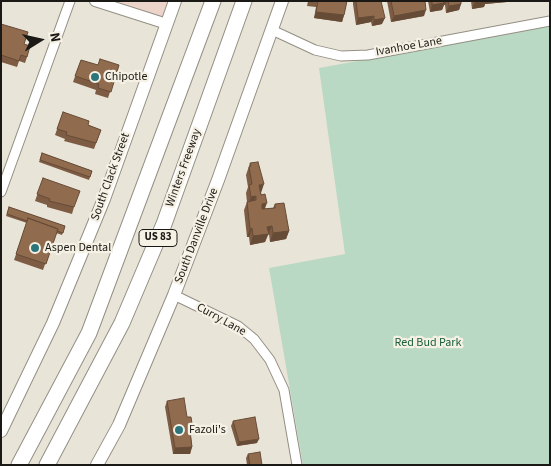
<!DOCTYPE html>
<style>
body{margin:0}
#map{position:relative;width:551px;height:466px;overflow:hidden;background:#e9e4d8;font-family:"Source Sans 3",sans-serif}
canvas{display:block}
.frame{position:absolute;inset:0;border:2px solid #1b1915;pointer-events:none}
.north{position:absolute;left:15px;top:15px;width:50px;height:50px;-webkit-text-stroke:4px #f6f1e5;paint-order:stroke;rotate:80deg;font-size:14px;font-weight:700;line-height:20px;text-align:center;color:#1b1915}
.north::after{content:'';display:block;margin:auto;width:18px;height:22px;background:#1b1915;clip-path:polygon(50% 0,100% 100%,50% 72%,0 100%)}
</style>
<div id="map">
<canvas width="551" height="466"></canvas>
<div class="frame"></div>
<div class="north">N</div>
</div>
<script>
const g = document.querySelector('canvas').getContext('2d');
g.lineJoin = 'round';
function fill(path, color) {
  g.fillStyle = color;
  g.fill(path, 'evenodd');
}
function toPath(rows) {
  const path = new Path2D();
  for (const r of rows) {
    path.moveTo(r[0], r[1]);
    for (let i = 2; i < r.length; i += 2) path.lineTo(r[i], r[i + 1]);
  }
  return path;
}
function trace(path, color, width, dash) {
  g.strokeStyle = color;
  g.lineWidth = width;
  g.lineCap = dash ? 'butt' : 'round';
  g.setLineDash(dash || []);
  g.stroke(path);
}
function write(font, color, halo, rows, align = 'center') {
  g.font = font + ' "Source Sans 3",sans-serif';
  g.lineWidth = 4.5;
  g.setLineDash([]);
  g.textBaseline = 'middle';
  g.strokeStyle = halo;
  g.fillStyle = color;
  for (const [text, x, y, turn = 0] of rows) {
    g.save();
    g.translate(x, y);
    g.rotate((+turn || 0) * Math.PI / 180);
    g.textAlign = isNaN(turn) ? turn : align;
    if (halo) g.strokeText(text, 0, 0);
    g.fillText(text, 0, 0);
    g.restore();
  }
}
fill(toPath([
 [113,1,171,1,165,18]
]), '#edd4cb');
fill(toPath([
 [550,26,550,465,303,465,269,268,345,254,319,68]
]), '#bad9c4');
const minor = toPath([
 [272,30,315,50,341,56,368,55,550,21],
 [1,192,70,1],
 [174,295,238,326,254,339,270,360,284,390,297,465]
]);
const tertiary = toPath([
 [95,1,167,24]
]);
const secondary = toPath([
 [1,431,53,323,104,199,175,1],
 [97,465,119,425,174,295,218,180,282,1]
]);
const motorway = toPath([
 [19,465,89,333,213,1],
 [47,465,122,323,164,224,244,1]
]);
trace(minor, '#938f84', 11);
trace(tertiary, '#938f84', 12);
trace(secondary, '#938f84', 14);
trace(motorway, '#938f84', 17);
trace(minor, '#fff', 9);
trace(tertiary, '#fff', 10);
trace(secondary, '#fff', 12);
trace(motorway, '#fff', 15);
fill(toPath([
 [308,1,347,1,344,15,342,22,314,18,316,7,307,6],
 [353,1,381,1,382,24,372,26,371,22,356,25,353,4],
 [387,1,425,1,424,16,391,22],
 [428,1,461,1,461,4,459,10,446,13,445,5,444,5,442,10,430,12],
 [471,1,508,1,507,2,485,4,484,7,472,9],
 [1,24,24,44,27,57,25,63,19,61,17,67,1,62],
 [81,60,97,65,119,65,108,98,95,94,96,90,73,82],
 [63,112,88,125,101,130,94,149,64,141,65,139,55,135],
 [42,153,92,171,89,180,39,162],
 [250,163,261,193,265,209,273,208,275,204,289,231,286,239,270,242,269,234,268,234,265,242,250,245,249,237,247,237,244,210,247,202,246,193,248,187,246,175],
 [43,178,74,207,72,214,47,207,47,205,35,201],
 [9,207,65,226,62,235,56,233,43,270,14,260,27,223,6,216],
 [167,401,191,437,192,447,190,454,173,454,165,407],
 [233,421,257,443,237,446,231,426],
 [248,454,262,465,247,465,246,458]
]), '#7d5c43');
fill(toPath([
 [443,1,446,1,445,5,444,5,442,10,430,12,432,5],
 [482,1,508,1,507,2,485,4,484,7,472,9,475,2],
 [461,4,459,10,446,13,449,6],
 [426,10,424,16,391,22,394,16],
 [316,12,344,15,342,22,314,18],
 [374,16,371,22,356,25,358,18],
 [385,18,382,24,372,26,374,20],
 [264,184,261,193,256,194,259,185],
 [256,196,253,204,248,205,251,197],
 [267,203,264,211,258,212,262,204],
 [272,226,265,242,250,245,253,236,267,227],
 [252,228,249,237,247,237,250,229],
 [289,231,286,239,270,242,273,233],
 [193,430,191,436,190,431],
 [259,439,257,443,237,446,239,442],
 [192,447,190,454,173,454,175,448]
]), '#664b37');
const building = toPath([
 [318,1,347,1,344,15,316,12,318,1],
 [356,1,381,1,385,18,374,20,374,16,358,18,356,1],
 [391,1,425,1,426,10,394,16,391,1],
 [432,1,444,1,444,3,432,5,432,1],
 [448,1,461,1,461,4,449,6,448,1],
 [1,24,28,32,24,44,30,46,27,57,21,55,19,61,1,55,1,24],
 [100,59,119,65,111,92,98,88,99,84,75,76,81,60,98,65,100,59],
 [63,112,89,121,88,125,101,130,96,143,66,135,67,132,57,129,63,112],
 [42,153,92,171,90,177,40,160,42,153],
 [258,162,264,184,259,185,261,195,265,194,267,203,262,204,262,209,275,208,275,204,284,203,289,231,273,233,272,226,267,227,269,234,253,236,252,228,250,229,247,202,256,200,256,196,251,197,249,185,252,184,249,167,251,166,250,163,258,162],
 [43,178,80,191,74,207,49,201,50,199,37,194,43,178],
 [9,207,65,226,63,233,57,231,58,229,28,218,27,221,7,214,9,207],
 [28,218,58,229,46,264,16,254,28,218],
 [184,398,187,417,191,417,193,430,190,431,192,447,175,448,167,401,184,398],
 [255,417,259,439,239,442,233,421,255,417],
 [260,452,262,465,250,465,248,454,260,452]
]);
fill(building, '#916b4e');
trace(building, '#664b37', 1);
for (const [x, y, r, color] of [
 [95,77,5,"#2c767b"],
 [35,248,5,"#2c767b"],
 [179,430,5,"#2c767b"]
]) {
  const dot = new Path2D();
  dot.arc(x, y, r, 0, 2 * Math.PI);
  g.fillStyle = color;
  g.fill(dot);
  trace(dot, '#f6f1e5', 2);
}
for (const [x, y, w] of [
 [158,238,38]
]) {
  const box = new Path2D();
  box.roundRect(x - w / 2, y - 8.5, w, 17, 4);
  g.fillStyle = '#f6f1e5';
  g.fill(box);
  trace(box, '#1b1915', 1);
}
write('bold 11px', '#1b1915', null, [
 ["US 83",158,238]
]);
write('12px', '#1b1915', '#f6f1e5', [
 ["Ivanhoe Lane",409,47,-10],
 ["Winters Freeway",184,168,-70],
 ["South Clack Street",111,177,-70],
 ["South Danville Drive",197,236,-69],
 ["Curry Lane",221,320,29]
]);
write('12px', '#1b1915', '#f6f1e5', [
 ["Chipotle",105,77],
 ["Aspen Dental",45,248],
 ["Fazoli's",189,430]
], 'left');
write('12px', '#18603a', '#f6f1e5', [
 ["Red Bud Park",428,343]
]);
</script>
